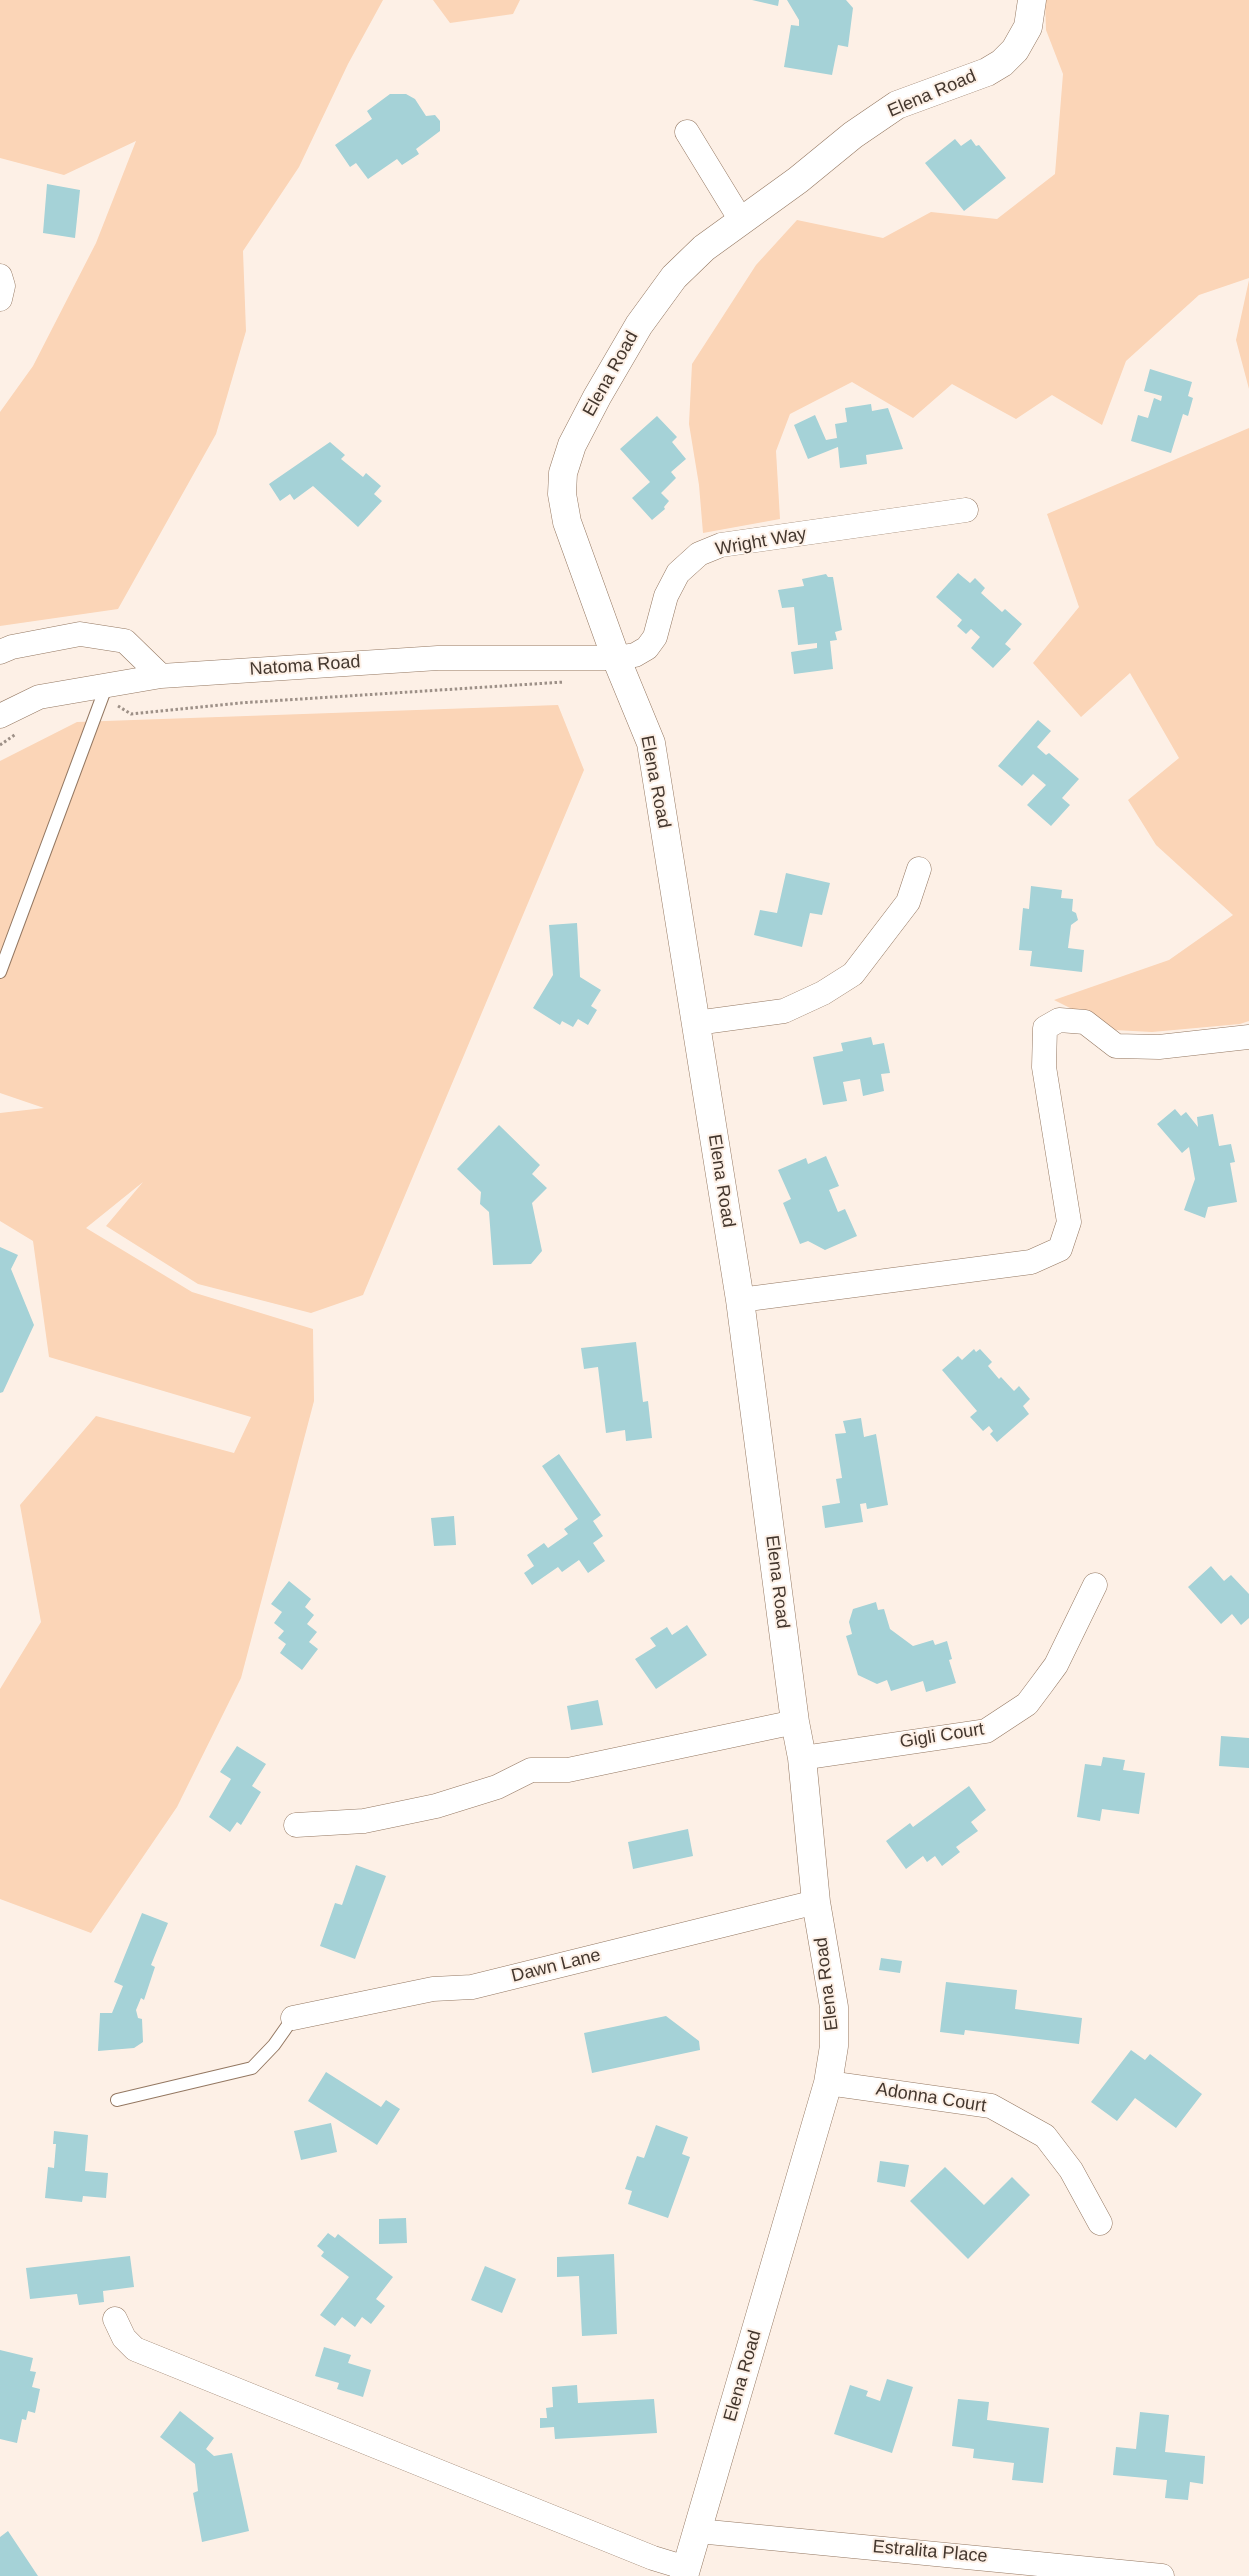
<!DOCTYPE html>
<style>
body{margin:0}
canvas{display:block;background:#fdf0e6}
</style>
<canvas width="1249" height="2576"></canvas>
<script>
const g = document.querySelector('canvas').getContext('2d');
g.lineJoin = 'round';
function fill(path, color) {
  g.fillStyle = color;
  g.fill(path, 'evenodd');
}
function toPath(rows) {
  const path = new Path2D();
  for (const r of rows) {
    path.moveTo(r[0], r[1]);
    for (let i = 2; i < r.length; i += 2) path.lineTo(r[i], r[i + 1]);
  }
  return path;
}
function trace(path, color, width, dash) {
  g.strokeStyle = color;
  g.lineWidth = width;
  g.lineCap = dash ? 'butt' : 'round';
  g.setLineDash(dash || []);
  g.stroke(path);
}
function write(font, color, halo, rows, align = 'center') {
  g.font = font + ' Arial,sans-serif';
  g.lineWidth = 4;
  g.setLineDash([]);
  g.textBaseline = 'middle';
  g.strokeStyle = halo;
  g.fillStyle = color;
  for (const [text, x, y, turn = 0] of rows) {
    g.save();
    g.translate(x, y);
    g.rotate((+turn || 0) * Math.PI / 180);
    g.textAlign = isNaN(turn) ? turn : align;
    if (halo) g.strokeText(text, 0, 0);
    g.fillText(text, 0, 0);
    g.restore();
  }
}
fill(toPath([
 [0,0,383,0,348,64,299,167,243,251,246,331,216,434,118,609,0,626,0,412,33,366,96,243,136,141,64,175,0,158],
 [433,0,520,0,513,14,450,23],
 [1045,0,1249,0,1249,278,1199,295,1126,361,1102,425,1052,395,1016,419,952,384,913,418,852,382,790,414,776,451,780,519,703,533,699,485,689,424,692,364,756,265,797,220,883,238,931,212,997,219,1055,174,1063,74,1046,30],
 [1249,280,1249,389,1236,340],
 [1249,428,1249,1021,1240,1024,1152,1032,1114,1030,1054,1000,1169,960,1233,915,1156,845,1128,800,1179,758,1130,673,1081,717,1033,663,1079,607,1047,514],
 [558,705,584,770,363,1295,311,1313,198,1284,106,1226,143,1182,86,1228,192,1292,313,1329,314,1401,241,1678,177,1807,91,1933,0,1899,0,1689,41,1622,20,1505,96,1416,234,1453,251,1417,49,1357,33,1241,0,1221,0,1113,44,1108,0,1093,0,761,77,722]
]), '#fbd5b7');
fill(toPath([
 [752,0,779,0,778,6],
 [787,0,846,0,853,8,848,47,838,45,832,75,784,67,791,25,799,26,799,20],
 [390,94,406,94,415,99,426,116,435,115,440,121,440,131,416,149,419,154,402,165,397,159,368,179,356,163,350,167,335,145,372,119,367,111],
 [955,139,961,146,971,139,976,146,979,145,1006,178,964,211,925,163],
 [47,184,80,190,75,238,43,233],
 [1150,369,1192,382,1188,396,1193,398,1188,416,1183,414,1171,453,1131,441,1138,415,1148,418,1154,398,1161,401,1162,396,1144,391],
 [871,404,872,411,888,408,903,449,866,455,867,464,840,468,838,447,808,459,794,425,815,415,826,440,837,438,835,424,847,422,845,408],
 [657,416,677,437,672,442,686,459,671,472,676,478,661,493,669,501,664,507,665,509,652,520,632,498,650,482,620,449],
 [330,442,345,455,341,459,363,477,366,473,381,486,374,494,382,501,358,527,313,486,294,500,290,494,280,501,269,484],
 [958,573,970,583,975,578,985,588,981,593,1002,612,1005,609,1022,624,1005,644,1011,649,993,668,971,648,980,637,971,629,966,634,957,626,962,620,936,597],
 [826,574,828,577,833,577,842,630,835,632,837,640,830,641,833,669,794,674,791,652,817,648,817,643,798,645,794,607,782,608,778,590,804,586,802,579],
 [1038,720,1051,731,1037,747,1046,755,1049,753,1079,779,1062,798,1070,805,1051,826,1027,805,1046,785,1033,774,1022,786,998,766],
 [786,873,830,883,822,915,810,913,802,947,754,935,760,910,777,913],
 [1031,886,1062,890,1061,898,1073,899,1072,911,1076,913,1078,920,1071,925,1068,948,1084,950,1082,972,1030,966,1032,951,1019,950,1023,908,1029,909],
 [577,923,580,977,601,990,591,1006,597,1010,588,1025,578,1019,573,1027,562,1021,560,1025,533,1008,553,975,549,925],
 [871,1037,873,1045,884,1043,890,1073,881,1074,884,1091,863,1096,860,1079,843,1082,847,1101,823,1105,813,1057,843,1051,841,1043],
 [1175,1109,1181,1116,1186,1112,1198,1127,1197,1117,1213,1114,1219,1146,1231,1144,1235,1162,1230,1163,1237,1202,1208,1207,1205,1218,1184,1210,1195,1179,1189,1147,1182,1153,1157,1124],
 [499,1125,540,1165,532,1174,547,1188,532,1203,542,1251,531,1264,493,1265,489,1212,480,1204,481,1192,457,1169],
 [826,1156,839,1186,829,1190,838,1212,845,1209,857,1236,825,1250,808,1241,800,1244,783,1203,791,1199,778,1170,806,1158,808,1164],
 [0,1247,18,1255,11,1269,34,1325,3,1392,0,1393],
 [636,1342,643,1402,648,1401,652,1438,626,1441,625,1430,606,1433,598,1367,584,1369,581,1348],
 [974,1349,976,1352,980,1349,992,1362,988,1366,999,1379,1001,1377,1014,1391,1019,1386,1030,1399,1023,1406,1029,1414,997,1442,990,1434,993,1431,989,1426,983,1431,970,1417,977,1411,942,1370,958,1356,962,1360],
 [861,1418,864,1437,876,1434,888,1505,867,1509,866,1503,860,1504,863,1522,825,1528,822,1506,840,1503,836,1479,842,1478,835,1434,846,1433,843,1421],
 [559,1454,601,1515,593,1521,603,1536,593,1543,605,1561,588,1573,579,1560,562,1572,558,1567,532,1585,524,1573,534,1566,527,1555,544,1543,548,1548,568,1534,564,1529,578,1519,542,1466],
 [454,1516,456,1545,434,1546,431,1518],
 [1211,1566,1224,1581,1231,1575,1249,1594,1249,1618,1241,1625,1232,1614,1221,1624,1188,1587],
 [289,1581,311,1599,305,1607,314,1615,307,1624,317,1632,309,1642,318,1649,302,1670,280,1653,286,1644,278,1638,284,1631,274,1623,282,1612,271,1604],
 [876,1602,878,1610,884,1609,890,1629,913,1646,933,1640,935,1645,947,1641,952,1659,949,1660,956,1683,926,1692,923,1681,891,1691,887,1680,877,1684,858,1675,846,1636,852,1634,849,1622,853,1609],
 [687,1625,707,1655,656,1689,635,1659,656,1646,650,1638,667,1627,672,1635],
 [598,1700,603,1725,571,1730,567,1706],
 [1221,1736,1249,1738,1249,1768,1219,1766],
 [237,1746,266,1764,252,1786,261,1792,241,1825,237,1822,230,1832,209,1817,231,1779,220,1772],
 [1103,1757,1125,1760,1123,1770,1145,1773,1139,1814,1102,1809,1100,1821,1077,1817,1085,1764,1101,1766],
 [969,1786,986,1810,971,1822,978,1831,956,1847,960,1852,942,1866,935,1856,927,1862,923,1856,906,1869,886,1841,910,1823,913,1827],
 [688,1829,693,1856,633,1869,628,1842],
 [356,1865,386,1876,355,1959,320,1946,335,1903,342,1905],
 [142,1913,168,1923,151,1965,155,1967,144,2000,141,1998,136,2010,138,2018,142,2019,143,2042,134,2048,98,2051,100,2013,112,2013,123,1986,114,1982],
 [881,1958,902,1961,900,1973,879,1970],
 [946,1982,1017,1990,1015,2009,1082,2018,1079,2044,965,2030,964,2035,940,2032],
 [666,2016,699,2041,700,2050,592,2073,584,2033],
 [1131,2050,1145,2060,1150,2054,1202,2094,1176,2128,1135,2098,1117,2121,1091,2102],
 [326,2072,381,2107,386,2100,400,2109,377,2145,308,2101],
 [331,2123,337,2152,301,2160,294,2131],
 [656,2125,688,2137,682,2154,690,2157,668,2218,628,2204,632,2191,625,2189,637,2156,644,2158],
 [54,2131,88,2135,85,2171,108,2173,106,2198,83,2196,82,2202,45,2198,48,2167,54,2168,56,2144,53,2144],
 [880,2161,909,2165,905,2187,877,2182],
 [945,2167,984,2205,1012,2177,1030,2195,968,2259,910,2201],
 [406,2218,407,2243,379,2244,379,2219],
 [328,2233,335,2238,338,2234,393,2277,376,2299,385,2306,371,2324,362,2317,355,2327,342,2317,335,2326,320,2315,349,2277,321,2256,324,2252,317,2246],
 [614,2254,617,2334,582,2336,579,2276,557,2277,557,2257],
 [130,2256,134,2287,103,2291,104,2302,79,2305,77,2294,30,2299,26,2268],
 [485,2266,516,2279,502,2313,471,2300],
 [324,2347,351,2355,348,2363,371,2370,363,2397,337,2389,339,2383,315,2376],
 [0,2350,33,2358,30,2371,36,2372,32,2387,40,2389,35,2413,28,2411,26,2420,22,2419,17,2443,0,2439],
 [887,2379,913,2387,892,2453,834,2434,850,2385,868,2391,866,2396,880,2401],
 [577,2385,578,2403,654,2399,657,2433,555,2439,554,2427,540,2428,540,2418,547,2418,546,2408,553,2407,552,2387],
 [958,2399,989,2402,987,2420,1049,2428,1043,2483,1012,2480,1014,2463,973,2458,974,2449,952,2446],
 [180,2411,214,2438,206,2449,214,2456,232,2453,249,2531,202,2542,193,2493,198,2491,195,2464,160,2437],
 [1140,2412,1169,2415,1165,2452,1205,2456,1203,2484,1190,2482,1188,2500,1165,2498,1167,2480,1113,2475,1116,2447,1136,2449],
 [8,2531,38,2576,0,2576,0,2537]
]), '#a5d2d7');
const lane = toPath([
 [0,972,106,687],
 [117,2100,252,2068,274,2045,293,2018]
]);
const street = toPath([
 [687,132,742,222],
 [0,276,3,286,0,299],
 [0,652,12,647,80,634,125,641,161,676],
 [0,716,39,697,161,676,438,658,616,658,635,655,647,648,655,637,666,596,678,573,699,554,721,545,966,510],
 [696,1023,784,1011,823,993,853,974,908,902,919,869],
 [740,1300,1031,1262,1060,1249,1069,1222,1044,1067,1045,1028,1059,1020,1085,1022,1116,1046,1159,1047,1249,1037],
 [802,1758,986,1731,1027,1704,1042,1684,1056,1665,1095,1585],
 [296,1825,364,1821,436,1806,497,1787,531,1770,568,1770,795,1722],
 [293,2018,433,1989,472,1987,816,1902],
 [828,2083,991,2106,1045,2136,1071,2170,1100,2223],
 [115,2319,124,2338,135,2349,653,2558,686,2568],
 [698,2531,1162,2576]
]);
const secondary = toPath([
 [684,2576,828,2083,834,2046,834,2007,816,1902,802,1758,795,1722,740,1300,651,743,616,658,567,522,562,494,563,473,572,445,597,397,639,325,674,277,704,248,798,180,853,135,897,105,987,72,1002,63,1015,50,1028,27,1032,0]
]);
trace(lane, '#947862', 14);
trace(street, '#947862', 25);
trace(secondary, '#947862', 29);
trace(toPath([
 [118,706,131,714,239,703,564,682],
 [0,745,16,734]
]), '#9d9087', 3, [2.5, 2.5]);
trace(lane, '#fff', 12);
trace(street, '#fff', 24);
trace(secondary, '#fff', 28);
write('18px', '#44372e', '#fdf0e6', [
 ["Elena Road",932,94,-23],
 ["Elena Road",611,374,-61],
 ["Wright Way",761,542,-10],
 ["Natoma Road",305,666,-4],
 ["Elena Road",655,782,79],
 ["Elena Road",721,1181,81],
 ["Elena Road",777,1582,83],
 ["Gigli Court",942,1736,-9],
 ["Dawn Lane",556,1966,-14],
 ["Elena Road",827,1984,-97],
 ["Adonna Court",931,2098,9],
 ["Elena Road",743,2376,-74],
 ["Estralita Place",930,2552,5]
]);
</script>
